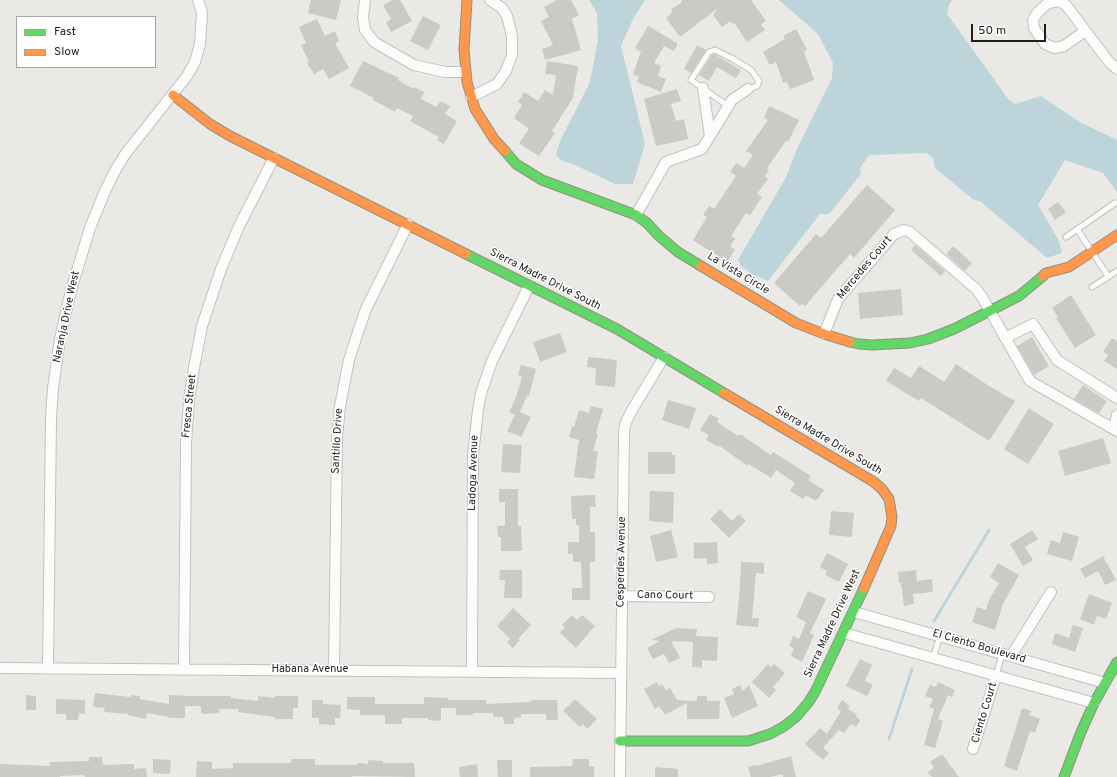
<!DOCTYPE html>
<style>
body{margin:0}
#map{position:relative;width:1117px;height:777px;overflow:hidden;background:#ebe9e6;font-family:Overpass,sans-serif}
canvas{display:block}
.legend{position:absolute;left:16px;top:16px;width:140px;height:52px;box-sizing:border-box;background:#fff;border:1px solid #a5a5a5;margin:0;padding:5px 7px;list-style:none;font-size:12px;color:#1d1d1d}
.legend li{display:flex;align-items:center;gap:8px;height:20px}
.legend b{width:20px;border:1px solid #a5a5a5}
.scale{position:absolute;left:971px;top:24px;width:75px;height:18px;box-sizing:border-box;border:2px solid #1d1d1d;border-top:0;padding-left:5px;font-size:12px;line-height:14px;white-space:nowrap;color:#1d1d1d;-webkit-text-stroke:3px #fff;paint-order:stroke}
</style>
<div id="map">
<canvas width="1117" height="777"></canvas>
<ul class="legend">
<li><b style="height:5px;background:#63d668"></b>Fast</li>
<li><b style="height:5px;background:#ff974d"></b>Slow</li>
</ul>
<div class="scale">50 m</div>
</div>
<script>
const g = document.querySelector('canvas').getContext('2d');
g.lineJoin = 'round';
function fill(path, color) {
  g.fillStyle = color;
  g.fill(path, 'evenodd');
}
function toPath(rows) {
  const path = new Path2D();
  for (const r of rows) {
    path.moveTo(r[0], r[1]);
    for (let i = 2; i < r.length; i += 2) path.lineTo(r[i], r[i + 1]);
  }
  return path;
}
function trace(path, color, width, dash) {
  g.strokeStyle = color;
  g.lineWidth = width;
  g.lineCap = dash ? 'butt' : 'round';
  g.setLineDash(dash || []);
  g.stroke(path);
}
function write(font, color, halo, rows, align = 'center') {
  g.font = font + ' Overpass,sans-serif';
  g.lineWidth = 3;
  g.setLineDash([]);
  g.textBaseline = 'middle';
  g.strokeStyle = halo;
  g.fillStyle = color;
  for (const [text, x, y, turn = 0] of rows) {
    g.save();
    g.translate(x, y);
    g.rotate((+turn || 0) * Math.PI / 180);
    g.textAlign = isNaN(turn) ? turn : align;
    if (halo) g.strokeText(text, 0, 0);
    g.fillText(text, 0, 0);
    g.restore();
  }
}
fill(toPath([
 [589,0,645,0,633,19,621,46,645,144,633,184,615,184,573,164,562,161,556,155,560,141,589,84,593,67,598,39,597,13],
 [779,0,953,0,950,2,947,14,1009,100,1015,104,1041,96,1080,122,1117,140,1117,192,1103,173,1065,160,1038,205,1058,239,1062,253,1047,258,980,201,974,200,935,168,933,158,926,153,869,155,860,168,861,174,829,214,820,214,768,281,752,274,741,266,738,260,786,177,797,149,832,78,833,63,818,34]
]), '#bdd4db');
trace(toPath([
 [934,621,989,530],
 [889,739,912,669]
]), '#bdd4db', 3);
fill(toPath([
 [311,0,341,0,336,20,308,13],
 [393,0,400,0,412,21,391,32,386,22,391,19,383,5],
 [557,0,571,0,579,15,572,19,581,50,545,60,542,49,553,45,541,21,549,17,544,7],
 [682,0,751,0,766,21,761,24,765,30,747,42,735,24,729,22,722,27,713,15,718,8,680,37,666,18,671,14,672,9,681,3],
 [423,16,441,25,428,50,410,41],
 [317,19,325,36,335,31,339,41,335,43,349,68,329,79,323,69,314,74,307,63,309,62,301,45,306,43,299,27],
 [648,26,677,43,677,46,674,51,664,46,654,63,661,66,658,76,666,79,661,92,637,82,639,77,633,74,641,52,635,48],
 [796,29,807,50,804,52,814,80,790,89,787,82,783,83,776,62,770,65,763,52,785,39,783,36],
 [697,45,706,50,691,73,684,69],
 [714,54,741,70,736,78,717,67,709,81,699,75,712,55],
 [363,61,399,78,398,80,413,89,414,87,424,92,421,99,437,107,440,101,450,106,445,114,457,121,444,144,437,140,439,137,410,121,413,116,397,108,395,112,373,100,374,98,350,86],
 [547,61,578,66,573,98,552,131,555,133,539,156,519,143,529,129,514,118,522,105,518,102,524,92,538,101,545,90,553,95,556,75,545,74],
 [677,89,681,101,671,104,676,121,684,119,688,139,656,146,644,99],
 [769,106,799,120,788,142,786,141,767,168,769,170,765,176,768,179,757,194,762,197,750,215,746,213,731,236,735,239,730,246,735,250,727,262,693,240,707,217,703,215,709,206,714,209,736,176,730,172,736,163,744,168,753,155,746,151,768,120,764,118],
 [867,185,895,210,854,258,850,254,805,306,802,304,800,306,774,283,816,234,821,238],
 [1058,202,1066,212,1055,220,1048,209],
 [915,245,945,271,941,276,911,250],
 [953,246,972,263,965,271,946,254],
 [901,289,903,315,860,319,858,293],
 [1071,295,1096,335,1075,348,1056,318,1058,317,1052,308],
 [560,333,567,352,540,362,533,342],
 [1032,337,1049,366,1034,375,1017,346],
 [1112,338,1117,341,1117,369,1104,361,1108,355,1103,352],
 [588,357,617,360,615,387,595,385,596,368,587,367],
 [956,364,989,386,1015,401,989,441,921,398,919,401,886,381,894,368,911,378,919,366,944,382],
 [521,365,536,369,529,396,527,396,520,412,531,417,521,437,507,431,515,415,509,412,515,400,522,377,518,375],
 [1083,385,1107,401,1099,413,1074,399],
 [668,400,696,408,689,429,662,420],
 [591,406,603,409,596,433,598,434,593,451,598,451,594,479,574,477,579,440,569,437,572,426,574,427,579,410,589,413],
 [1029,408,1054,424,1028,464,1004,449],
 [710,414,719,419,717,422,738,436,740,434,771,455,773,452,811,476,808,480,824,490,817,500,814,500,806,495,803,499,790,491,795,483,776,470,771,478,749,464,748,466,718,445,717,446,706,440,709,435,700,430],
 [1103,438,1111,463,1065,476,1058,451],
 [503,444,522,445,520,473,501,472],
 [648,452,672,452,672,455,675,455,675,474,648,474],
 [499,489,518,489,518,526,521,526,522,551,501,551,501,537,498,537,497,526,505,526,505,502,499,502],
 [650,491,674,492,673,523,649,521],
 [595,495,596,507,590,507,590,532,595,532,595,562,590,562,590,600,572,600,572,588,582,588,581,562,573,562,573,554,568,554,568,542,579,542,579,525,576,525,576,519,572,519,571,496],
 [720,509,732,521,739,514,746,521,729,538,710,519],
 [831,511,854,513,852,537,829,535],
 [671,530,678,557,656,562,650,536],
 [1032,530,1038,539,1025,547,1033,560,1023,566,1010,544],
 [1063,532,1079,537,1072,561,1047,554,1051,540,1060,543],
 [717,542,718,563,707,564,707,558,694,559,694,543],
 [827,553,848,564,839,582,825,575,827,571,820,567],
 [1103,556,1116,580,1105,585,1098,571,1085,578,1080,569,1102,557],
 [741,562,764,563,764,574,756,573,752,618,759,618,758,627,736,625,739,599],
 [998,563,1019,575,1003,604,995,630,972,622,977,607,986,610,989,600,999,583,990,577],
 [500,570,522,570,522,598,504,598,505,580,499,580],
 [916,570,917,581,932,579,933,592,913,594,914,604,904,606,901,583,899,583,898,572],
 [808,591,826,599,810,633,814,635,802,662,791,656,794,648,789,646,793,636,799,639,806,622,796,617],
 [1089,594,1112,603,1106,619,1097,616,1094,625,1080,619],
 [513,608,531,625,518,639,520,640,513,648,507,642,510,639,497,626],
 [572,615,577,620,582,615,595,626,576,648,560,633,565,627,562,625],
 [1073,625,1083,628,1075,652,1052,644,1055,633,1069,638],
 [676,628,697,629,696,636,718,637,717,661,702,660,702,668,692,667,693,642,671,641,680,658,669,663,664,654,653,659,647,648,660,641,651,640],
 [860,659,872,665,865,681,873,685,867,696,846,686],
 [768,664,771,667,774,664,785,673,773,687,776,690,769,698,752,682],
 [657,682,659,686,662,684,666,690,670,688,677,700,697,701,697,696,707,696,707,701,720,701,719,719,687,719,687,703,665,715,659,706,655,709,644,689],
 [938,682,955,690,952,697,948,695,938,719,943,721,935,748,924,745,934,709,929,707,933,699,925,696,930,685,936,687],
 [740,685,743,691,749,685,758,706,732,718,724,698,734,694,732,689],
 [95,693,130,697,131,695,140,696,139,699,169,704,169,695,192,696,231,696,231,698,258,701,258,696,275,698,275,696,298,696,298,708,293,708,293,719,275,719,275,717,238,712,238,709,219,709,219,713,201,714,201,706,185,706,185,718,169,718,169,717,147,713,146,719,128,715,128,714,104,712,105,708,93,707],
 [26,695,36,696,36,710,26,710],
 [347,697,375,697,375,704,424,704,424,697,448,698,448,700,486,700,486,704,531,702,531,700,557,700,558,720,546,720,546,714,521,714,521,717,514,718,514,724,504,724,503,717,493,717,493,713,473,713,473,715,456,715,456,708,441,708,441,721,428,720,428,718,402,718,402,724,385,724,385,715,360,715,360,710,347,709],
 [56,699,85,700,85,714,79,713,78,720,66,720,66,714,56,714],
 [575,699,597,719,587,729,583,724,580,727,563,711],
 [312,700,323,700,323,704,341,705,340,718,335,718,335,725,319,724,319,718,312,718],
 [842,700,850,706,848,709,857,714,856,716,860,720,856,727,851,724,844,733,839,730,823,748,829,753,823,760,805,744,820,728,827,734,841,711,837,708],
 [1022,708,1031,711,1029,715,1040,719,1035,733,1030,731,1017,771,1004,766],
 [942,754,959,777,932,777,928,772,934,768,930,762],
 [791,756,796,777,783,777,783,774,770,777,751,777,748,767,756,765,756,766],
 [89,757,102,757,103,765,134,764,134,769,146,768,147,777,85,777,85,775,60,776,60,777,0,777,0,764,50,766,50,762,89,761],
 [153,759,171,760,170,774,153,773],
 [291,759,315,759,315,765,357,765,357,763,368,764,368,760,383,761,383,763,414,763,415,777,352,776,352,777,196,777,197,761,212,762,212,769,233,768,233,763,291,763],
 [573,759,589,759,589,766,594,767,594,777,530,777,530,767,572,766],
 [497,760,512,760,512,777,498,777],
 [477,764,478,777,460,777,459,767],
 [655,767,678,769,678,777,655,777]
]), '#cccac7');
const lane = toPath([
 [728,106,691,80,709,52,715,50,733,59,751,70,759,81,757,86,748,89],
 [1077,229,1108,276],
 [1066,237,1115,203],
 [1092,287,1117,271],
 [933,658,940,636],
 [996,676,1002,654]
]);
const street = toPath([
 [365,0,363,17,365,30,374,42,414,65,445,72,465,72],
 [1085,31,1064,46,1054,48,1045,44,1034,28,1033,20,1037,13,1048,3,1058,1,1066,5,1109,62,1117,69],
 [703,88,710,136],
 [471,97,497,84,506,71,512,55,512,36,507,16,502,8,490,0],
 [636,215,666,162,702,149,732,100,748,89],
 [824,334,838,299,894,234,904,230,910,232,976,289,982,297,1030,381,1117,431],
 [1005,338,1033,324,1057,360,1117,398],
 [1114,429,1117,415],
 [622,596,709,597],
 [854,612,1105,683],
 [844,633,1094,703],
 [1011,656,1051,592],
 [0,668,621,673],
 [48,668,51,418,53,388,60,339,71,290,90,228,105,191,115,171,126,153,187,76,195,62,200,44,202,13,198,0],
 [184,670,186,444,189,400,194,368,202,326,221,269,239,226,274,158],
 [334,671,337,438,340,406,349,360,358,332,366,309,408,224],
 [472,672,473,455,478,410,481,393,492,361,529,286],
 [973,749,996,676],
 [620,777,624,431,626,422,632,410,664,357]
]);
const fast = toPath([
 [505,151,516,164,542,180,636,215,647,223,659,236,678,252,701,266],
 [466,254,617,329,724,393],
 [850,342,859,344,872,345,910,343,928,339,954,329,1019,296,1043,276],
 [620,741,748,741,770,734,783,727,796,717,808,703,815,692,864,588],
 [1064,777,1081,732,1094,703,1117,662]
]);
const slow = toPath([
 [467,0,464,50,467,82,475,109,494,139,505,151],
 [173,95,210,124,230,136,466,254],
 [701,266,796,323,824,334,850,342],
 [1043,276,1046,273,1069,267,1117,235],
 [724,393,874,482,882,489,889,499,892,517,891,526,864,588]
]);
trace(lane, '#c2c1c0', 7);
trace(street, '#c2c1c0', 12);
trace(fast, '#919280', 11);
trace(slow, '#919280', 11);
trace(lane, '#fcfcfb', 5);
trace(street, '#fcfcfb', 10);
trace(fast, '#63d668', 9);
trace(slow, '#ff974d', 9);
write('11px', '#1d1d1d', '#fff', [
 ["Mercedes Court",865,268,-50],
 ["La Vista Circle",738,274,31],
 ["Sierra Madre Drive South",545,280,27],
 ["Naranja Drive West",67,317,-78],
 ["Fresca Street",190,406,-84],
 ["Santillo Drive",338,441,-87],
 ["Sierra Madre Drive South",828,441,31],
 ["Ladoga Avenue",474,473,-88],
 ["Cesperdes Avenue",622,562,-89],
 ["Cano Court",665,596,1],
 ["Sierra Madre Drive West",833,624,-65],
 ["El Ciento Boulevard",979,647,16],
 ["Habana Avenue",310,670],
 ["Ciento Court",985,713,-73]
]);
</script>
